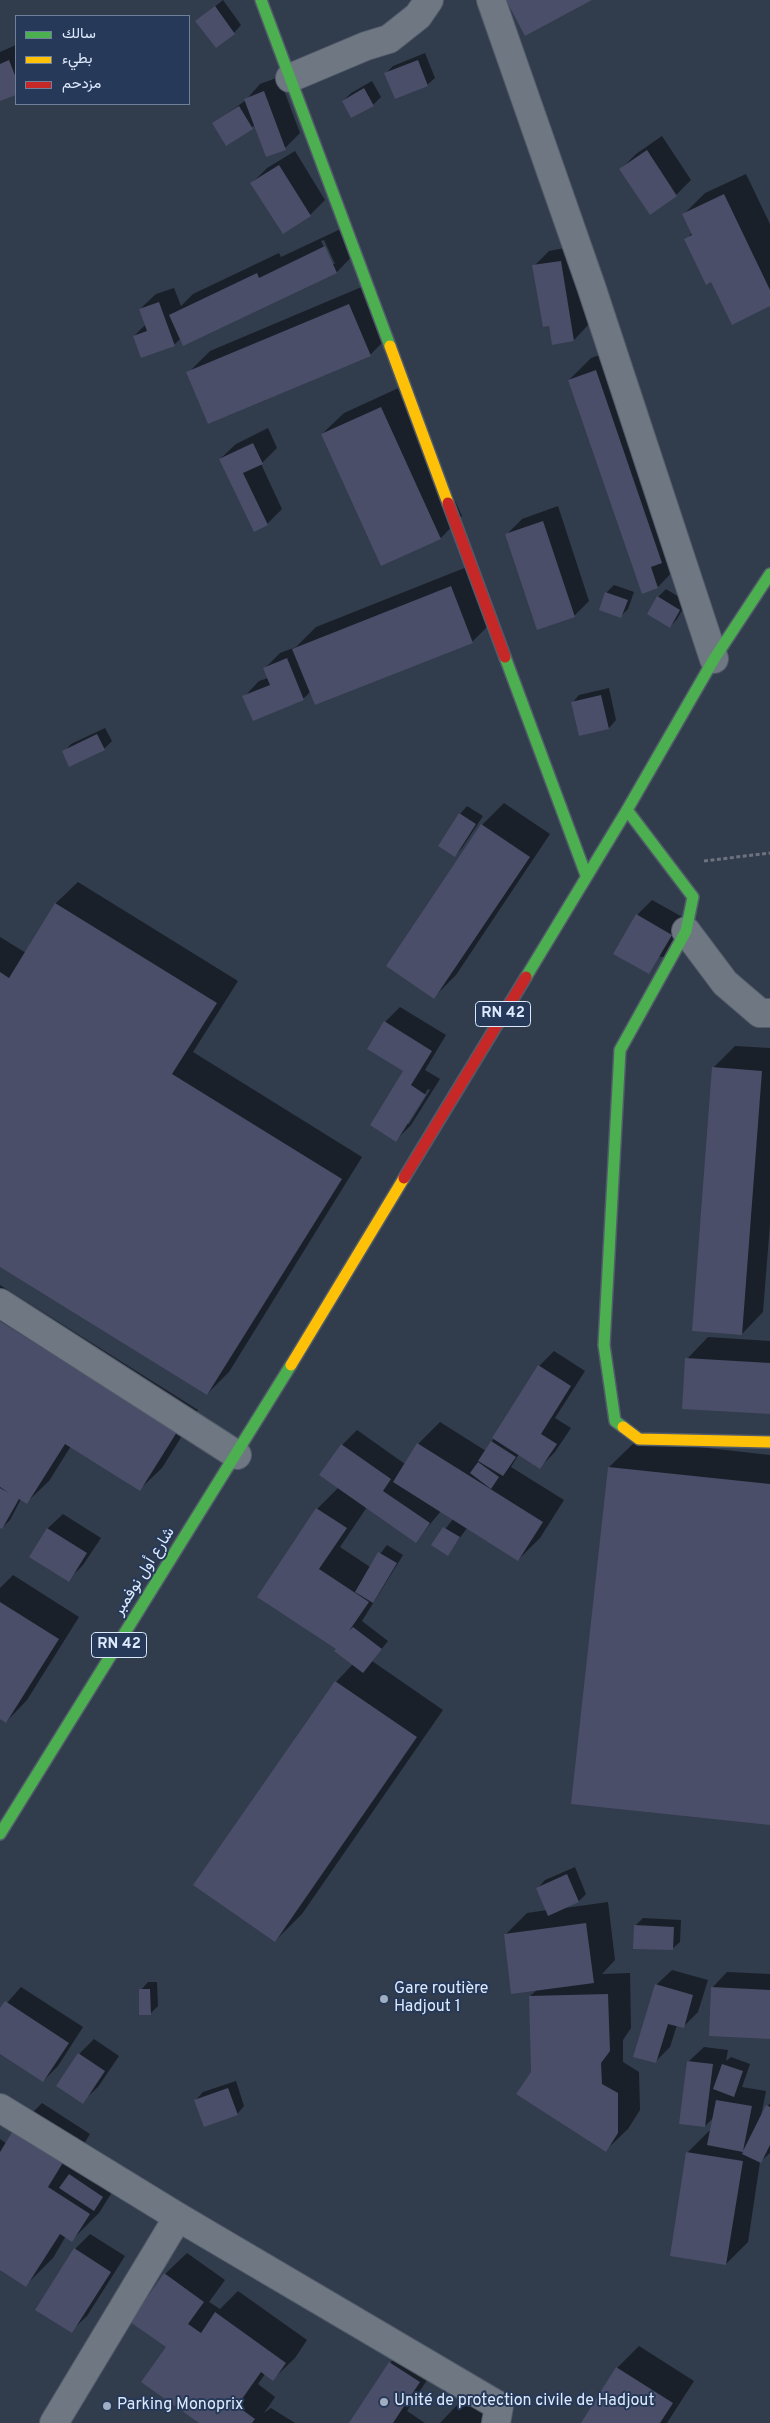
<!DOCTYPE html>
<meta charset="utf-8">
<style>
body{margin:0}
#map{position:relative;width:770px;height:2423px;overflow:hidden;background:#313c4d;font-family:Overpass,Vazirmatn,sans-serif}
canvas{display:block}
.legend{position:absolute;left:15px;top:15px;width:175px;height:90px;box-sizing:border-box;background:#263958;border:1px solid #6f809a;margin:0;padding:6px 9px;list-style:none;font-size:15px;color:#ddeafe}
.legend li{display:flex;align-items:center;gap:10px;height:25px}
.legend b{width:25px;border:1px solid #6f809a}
</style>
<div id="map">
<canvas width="770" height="2423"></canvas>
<ul class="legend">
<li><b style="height:6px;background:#4caf50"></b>سالك</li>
<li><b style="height:6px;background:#ffc107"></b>بطيء</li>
<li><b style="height:6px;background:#c62828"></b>مزدحم</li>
</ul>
</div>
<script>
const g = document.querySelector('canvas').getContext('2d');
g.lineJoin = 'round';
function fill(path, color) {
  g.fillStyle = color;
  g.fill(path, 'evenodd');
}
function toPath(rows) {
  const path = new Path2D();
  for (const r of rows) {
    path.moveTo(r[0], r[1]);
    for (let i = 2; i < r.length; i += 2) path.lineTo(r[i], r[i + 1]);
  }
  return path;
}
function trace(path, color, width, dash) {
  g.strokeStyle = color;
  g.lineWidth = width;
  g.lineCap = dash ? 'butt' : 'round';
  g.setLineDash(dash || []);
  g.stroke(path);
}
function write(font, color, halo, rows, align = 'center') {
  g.font = font + ' Overpass,Vazirmatn,sans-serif';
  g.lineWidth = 4;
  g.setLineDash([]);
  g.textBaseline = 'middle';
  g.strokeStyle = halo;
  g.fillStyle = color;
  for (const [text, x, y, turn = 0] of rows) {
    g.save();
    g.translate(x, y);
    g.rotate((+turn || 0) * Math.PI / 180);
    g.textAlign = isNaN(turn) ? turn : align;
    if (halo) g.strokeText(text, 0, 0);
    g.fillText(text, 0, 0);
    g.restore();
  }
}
fill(toPath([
 [223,0,241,25,234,33,197,21],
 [16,45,16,94,0,100,0,52],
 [425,53,435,78,427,85,386,73,393,66],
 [279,77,300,133,285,148,255,125,226,144,213,124,246,100,260,84],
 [372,81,381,97,373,105,343,101,351,93],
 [662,136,691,180,676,195,621,169,636,154],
 [295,151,325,200,310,215,252,183,267,168],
 [746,174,770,224,770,305,712,281,686,240,692,233,683,215,705,193],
 [347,226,358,250,337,272,184,344,181,338,174,345,134,336,146,324,140,309,156,294,174,288,181,306,193,294,279,253,281,257],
 [324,240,335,264,332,264,321,241],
 [575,246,589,324,574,340,553,343,534,266,549,251],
 [371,283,392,333,370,355,188,373,210,351],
 [617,349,679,565,658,587,643,592,569,380,591,358],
 [403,386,462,516,441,538,322,434,344,413],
 [268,428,277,448,261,464,282,509,267,524,220,459,236,444],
 [558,506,589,601,574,616,507,534,522,519],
 [472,565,494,620,472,642,310,692,303,699,244,697,259,681,268,678,265,668,280,653,296,647,316,627],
 [614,585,634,592,628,609,620,617,606,593],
 [666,589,687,602,677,619,670,627,658,597],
 [609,688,616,720,609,728,580,735,572,703,579,695],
 [105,728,112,741,104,749,70,765,64,752,71,744],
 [504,803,550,834,456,975,434,997,388,965,482,825],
 [467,806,483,816,462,848,455,856,460,814],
 [78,882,238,981,193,1052,362,1157,229,1372,207,1394,0,1265,0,937,26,953,56,903],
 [652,900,686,919,664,957,615,953,637,915],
 [400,1007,446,1035,425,1070,440,1079,411,1125,396,1140,404,1071,385,1022],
 [428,1089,430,1090,409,1124,406,1124],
 [735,1046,770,1048,770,1224,763,1312,742,1334,713,1068],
 [0,1285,198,1410,162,1468,140,1489,71,1446,49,1481,27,1502,21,1499,10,1520,2,1528,0,1526],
 [708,1337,770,1341,770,1413,687,1359],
 [554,1351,585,1371,555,1418,571,1428,555,1452,540,1467,519,1454,511,1467,564,1500,540,1538,518,1560,467,1528,448,1554,433,1545,453,1519,441,1511,416,1541,367,1507,340,1547,370,1567,387,1545,403,1555,362,1621,388,1641,372,1661,443,1710,302,1914,275,1941,336,1682,353,1664,338,1649,259,1596,317,1509,339,1487,342,1445,357,1430,405,1464,418,1444,440,1422,486,1451,539,1366],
 [637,1440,770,1455,770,1824,609,1467],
 [63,1514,101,1538,83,1565,68,1580,47,1529],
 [13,1575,79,1617,27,1700,6,1722,0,1718,0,1588],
 [575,1867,586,1894,579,1901,565,1908,608,1902,615,1960,602,1974,630,1973,631,2028,623,2040,623,2062,639,2072,640,2110,628,2129,606,2150,532,2073,530,1996,538,1989,505,1935,527,1913,547,1910,538,1888,545,1880],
 [643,1918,681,1920,680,1942,672,1949,635,1926],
 [672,1970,708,1980,698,2012,683,2027,677,2025,670,2047,655,2062,656,1985],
 [727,1972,770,1974,770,2038,712,1988],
 [148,1982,157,1982,158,2006,150,2014,141,1990],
 [21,1987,83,2027,58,2066,43,2081,0,2053,0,2011],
 [94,2039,119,2056,98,2087,82,2102,79,2054],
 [704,2047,728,2050,726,2061,731,2057,750,2064,742,2087,766,2091,761,2116,770,2103,770,2153,760,2162,748,2242,726,2264,687,2153,709,2131,711,2131,714,2117,705,2126,688,2062],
 [236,2081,244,2106,237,2114,196,2100,203,2092],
 [42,2103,90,2134,74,2160,116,2186,99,2213,72,2240,66,2236,53,2258,26,2285,0,2269,0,2139,7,2144,15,2130],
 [90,2234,125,2256,87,2316,71,2331,75,2249],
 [187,2253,225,2280,209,2302,220,2309,238,2291,307,2340,295,2358,273,2379,265,2374,258,2384,275,2397,264,2413,271,2408,295,2423,201,2423,168,2347,165,2274],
 [412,2341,440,2360,407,2411,425,2423,350,2423,390,2363],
 [639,2346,694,2381,667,2423,582,2423,617,2368],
 [463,2399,489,2416,484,2423,440,2423]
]), '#0007');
fill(toPath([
 [506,0,592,0,525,36],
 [215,6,235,34,216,48,195,21],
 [9,60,16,78,16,95,0,101,0,64],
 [418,60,428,86,395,99,384,73],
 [364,88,374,106,351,118,342,101],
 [264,91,286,150,266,157,244,99],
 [239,106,253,129,226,146,212,123],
 [647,150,677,196,650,215,619,169],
 [279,165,311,216,283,234,250,183],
 [724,194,770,290,770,306,732,325,711,282,706,285,684,239,692,235,682,214],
 [325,246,337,273,183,346,169,315,257,273,259,278],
 [561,261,574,341,552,345,549,326,543,327,532,265],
 [159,302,175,346,141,358,133,336,147,331,139,309],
 [349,304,371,356,208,424,186,372],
 [596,370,662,563,651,567,658,588,642,594,568,380],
 [381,407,441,539,381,566,321,434],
 [253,443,263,464,243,473,268,525,254,532,219,459],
 [543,521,575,617,537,630,505,534],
 [451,586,473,643,315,705,292,649],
 [605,592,628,600,621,618,599,610],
 [657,596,680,610,670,628,647,614],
 [287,658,304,700,253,721,242,696,270,685,263,668],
 [601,695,609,729,579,736,571,702],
 [97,734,105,750,69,767,62,751],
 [459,813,476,824,455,857,438,846],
 [481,824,530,857,434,999,386,966],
 [55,903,217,1003,172,1074,342,1179,207,1395,0,1267,0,972,9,978],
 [636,914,672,935,649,974,613,954],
 [384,1021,432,1051,411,1085,426,1095,396,1142,370,1125,403,1071,367,1049],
 [712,1067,762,1071,742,1335,692,1331],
 [0,1321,177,1432,140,1491,65,1444,27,1504,19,1499,2,1529,0,1528,0,1488,9,1493,0,1487],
 [685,1358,770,1363,770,1414,682,1409],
 [538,1365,571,1386,541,1434,557,1444,540,1469,492,1438],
 [491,1441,516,1457,503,1476,478,1461],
 [417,1443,543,1522,518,1561,393,1482],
 [341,1444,391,1479,383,1491,430,1523,416,1543,319,1475],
 [478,1462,499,1477,491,1489,470,1473],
 [608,1467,770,1484,770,1825,571,1804],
 [316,1508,347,1528,319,1569,369,1602,349,1631,353,1627,382,1649,363,1673,334,1651,336,1649,257,1597],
 [443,1527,460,1537,448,1556,431,1545],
 [47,1528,87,1553,69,1582,29,1557],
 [378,1552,397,1563,373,1603,355,1592],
 [0,1602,59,1639,6,1723,0,1719],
 [335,1681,417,1737,275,1942,193,1885],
 [567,1874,579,1902,548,1916,536,1888],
 [586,1923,594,1983,511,1994,504,1934],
 [634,1925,674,1927,673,1950,633,1949],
 [655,1984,693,1995,684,2028,668,2024,656,2063,633,2057],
 [711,1987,770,1990,770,2039,709,2036],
 [139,1989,150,1989,151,2015,139,2015],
 [608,1994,610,2051,601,2063,602,2084,618,2093,618,2133,606,2152,516,2094,531,2072,529,1996],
 [5,2001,69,2043,43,2082,0,2054,0,2008],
 [78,2053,105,2071,83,2104,56,2086],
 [687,2061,713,2064,705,2127,679,2124],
 [722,2064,743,2071,734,2097,713,2089],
 [228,2088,238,2115,204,2127,194,2100],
 [716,2100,752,2106,743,2151,766,2105,770,2107,770,2145,761,2163,742,2154,743,2152,707,2145],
 [14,2129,64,2161,48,2187,90,2214,72,2242,60,2234,26,2287,0,2270,0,2152],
 [686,2152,743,2161,726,2265,670,2256],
 [69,2174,103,2197,94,2211,59,2188],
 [74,2248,111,2272,72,2333,35,2310],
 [164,2273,204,2302,188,2324,201,2333,215,2312,286,2363,273,2381,261,2372,237,2406,255,2419,252,2423,199,2423,141,2382,166,2347,130,2322],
 [389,2362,420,2382,393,2423,349,2423],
 [616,2367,673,2403,660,2423,581,2423]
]), '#4a4e68');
const street = toPath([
 [491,0,591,286,714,659],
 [290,78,366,46,389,39,418,16,429,0],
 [686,931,725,983,760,1013,770,1013],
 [0,1303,237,1455],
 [0,2108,178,2217,499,2406,496,2423],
 [54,2423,178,2217]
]);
const fast = toPath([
 [261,0,390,346],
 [505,657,586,875],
 [526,977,627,810,714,659,770,574],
 [623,1427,615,1421,604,1345,620,1050,686,931,693,897,627,810],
 [0,1834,291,1365]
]);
const slow = toPath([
 [390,346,448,503],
 [291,1365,404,1178],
 [623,1427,639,1439,770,1442]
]);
const jam = toPath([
 [448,503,505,657],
 [404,1178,526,977]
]);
trace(street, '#525b6a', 30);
trace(fast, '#525b6a', 14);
trace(slow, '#525b6a', 14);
trace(jam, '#525b6a', 14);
trace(toPath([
 [704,861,770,853]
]), '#6c737f', 3, [4, 2.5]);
trace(street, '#6f7783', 28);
trace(fast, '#4caf50', 11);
trace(slow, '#ffc107', 11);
trace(jam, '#c62828', 11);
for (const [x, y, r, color] of [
 [384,1999,5,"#a1adc0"],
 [384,2402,5,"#a1adc0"],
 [107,2406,5,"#a1adc0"]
]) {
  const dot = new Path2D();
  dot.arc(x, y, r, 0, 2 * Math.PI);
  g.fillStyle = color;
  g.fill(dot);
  trace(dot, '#263958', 2);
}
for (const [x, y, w] of [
 [503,1014,55],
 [119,1645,55]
]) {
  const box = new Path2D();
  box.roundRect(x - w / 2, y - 12.5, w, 25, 4);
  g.fillStyle = '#263958';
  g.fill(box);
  trace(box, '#ddeafe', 1);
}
write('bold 15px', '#ddeafe', null, [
 ["RN 42",503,1014],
 ["RN 42",119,1645]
]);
write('16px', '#ddeafe', '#263958', [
 ["شارع أول نوفمبر",145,1572,-58]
]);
write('16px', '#ddeafe', '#263958', [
 ["Gare routière",394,1990],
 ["Hadjout 1",394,2008],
 ["Unité de protection civile de Hadjout",394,2402],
 ["Parking Monoprix",117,2406]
], 'left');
</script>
